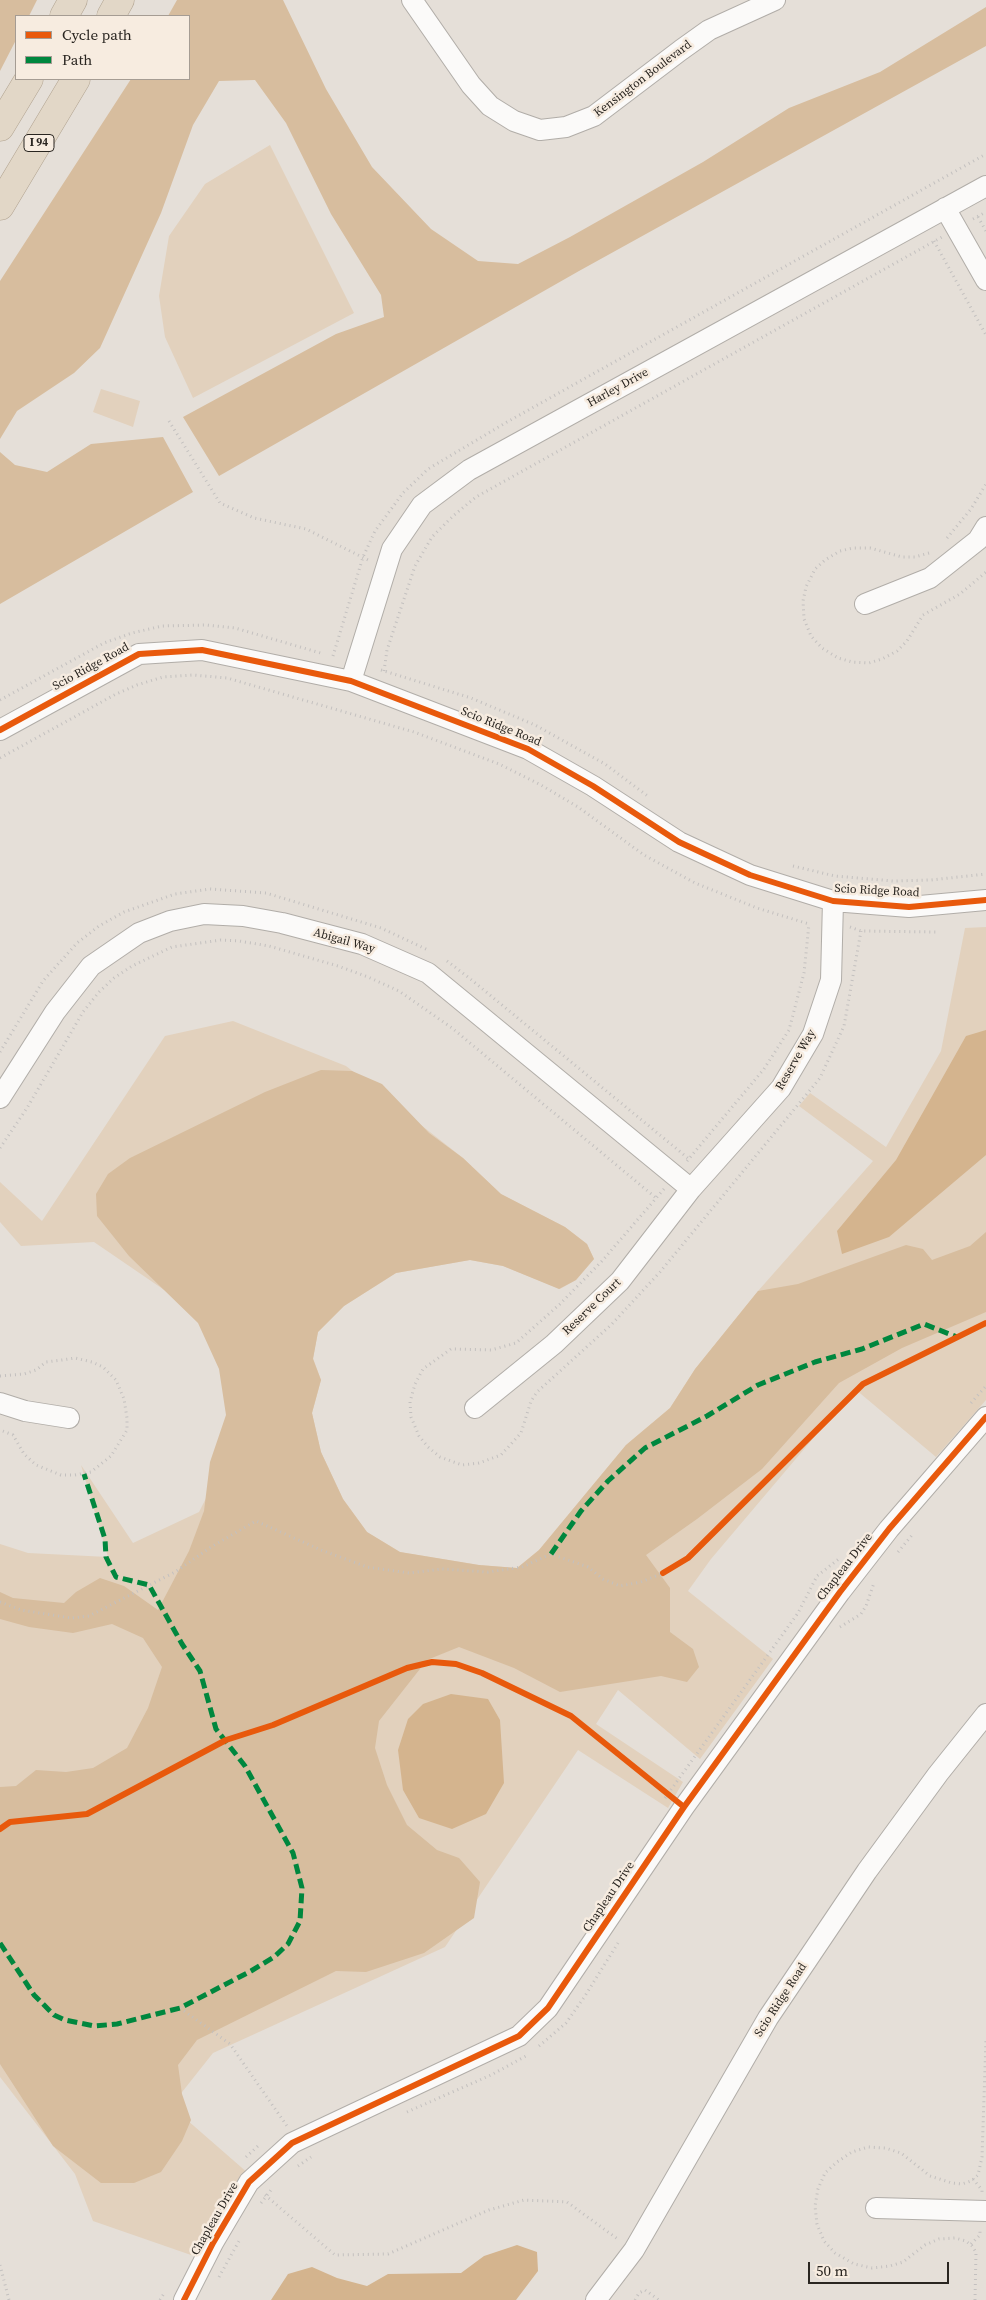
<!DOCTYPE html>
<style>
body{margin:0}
#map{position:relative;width:986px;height:2300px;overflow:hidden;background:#e5dfd8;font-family:"Source Serif 4",serif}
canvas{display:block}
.legend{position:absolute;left:15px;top:15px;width:175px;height:65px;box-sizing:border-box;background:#f7ece0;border:1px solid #a59c93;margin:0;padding:6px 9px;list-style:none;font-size:15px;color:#292520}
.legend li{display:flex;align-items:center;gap:10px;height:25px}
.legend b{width:25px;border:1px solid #a59c93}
.scale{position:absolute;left:808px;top:2262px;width:141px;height:22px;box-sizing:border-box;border:2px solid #292520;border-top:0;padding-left:6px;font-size:15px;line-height:18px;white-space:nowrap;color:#292520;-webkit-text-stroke:4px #f7ece0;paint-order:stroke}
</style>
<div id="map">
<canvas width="986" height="2300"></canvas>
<ul class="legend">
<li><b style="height:6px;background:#e8590c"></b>Cycle path</li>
<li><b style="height:6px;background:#00873e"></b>Path</li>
</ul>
<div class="scale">50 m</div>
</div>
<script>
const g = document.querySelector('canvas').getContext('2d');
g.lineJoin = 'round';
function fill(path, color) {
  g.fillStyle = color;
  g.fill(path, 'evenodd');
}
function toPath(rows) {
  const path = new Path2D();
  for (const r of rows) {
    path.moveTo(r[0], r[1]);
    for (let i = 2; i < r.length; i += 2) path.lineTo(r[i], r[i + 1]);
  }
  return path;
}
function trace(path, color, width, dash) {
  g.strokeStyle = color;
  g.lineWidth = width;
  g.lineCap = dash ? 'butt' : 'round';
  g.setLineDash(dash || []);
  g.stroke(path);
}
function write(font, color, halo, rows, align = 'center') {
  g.font = font + ' "Source Serif 4",serif';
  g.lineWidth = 5;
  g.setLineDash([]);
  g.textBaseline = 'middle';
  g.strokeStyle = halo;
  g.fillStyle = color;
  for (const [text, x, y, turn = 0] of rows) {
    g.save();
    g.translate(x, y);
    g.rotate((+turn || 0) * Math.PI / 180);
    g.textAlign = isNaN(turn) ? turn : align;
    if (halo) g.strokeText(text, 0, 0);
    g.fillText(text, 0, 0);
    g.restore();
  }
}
fill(toPath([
 [270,145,354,313,193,398,165,337,159,296,169,236,205,184],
 [101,389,140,401,133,427,93,412],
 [986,927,986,1400,936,1457,855,1389,711,1559,688,1591,773,1659,700,1759,618,1690,596,1724,683,1782,668,1808,578,1750,445,1947,213,2053,171,2106,249,2174,191,2255,93,2221,75,2174,0,2077,0,1544,28,1553,108,1557,81,1465,133,1543,199,1512,230,1451,225,1378,192,1309,94,1242,21,1246,0,1222,0,1182,42,1221,165,1036,233,1021,346,1066,463,1158,501,1194,565,1227,587,1244,594,1259,576,1280,560,1289,503,1266,470,1260,396,1273,344,1306,318,1332,313,1358,321,1380,312,1413,321,1452,343,1499,367,1532,400,1552,479,1565,517,1568,539,1550,626,1445,670,1408,696,1368,758,1291,873,1161,799,1106,810,1093,886,1147,941,1051,965,928]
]), '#e2d1bd');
fill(toPath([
 [0,0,37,0,29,16,16,16,16,40,0,71],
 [177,0,283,0,326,89,372,167,431,229,478,261,518,264,570,237,703,162,789,108,880,72,986,7,986,46,579,271,219,476,183,417,336,334,384,317,381,295,331,214,286,123,255,80,219,81,193,125,161,213,100,348,74,373,17,411,0,439,0,281,131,79,189,79,189,16,168,16],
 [163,437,193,492,0,604,0,452,15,465,47,472,91,444],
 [321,1070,352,1071,382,1084,429,1133,463,1158,501,1194,565,1227,587,1244,594,1259,576,1280,559,1289,503,1266,470,1260,396,1273,344,1306,318,1332,313,1359,321,1380,312,1413,321,1452,343,1499,367,1532,400,1552,479,1565,517,1568,539,1550,626,1445,670,1408,695,1369,758,1291,798,1284,906,1245,923,1249,932,1260,970,1246,986,1232,986,1312,902,1348,839,1383,762,1469,697,1519,646,1555,670,1588,670,1632,693,1649,699,1667,687,1682,661,1676,560,1692,514,1668,459,1647,427,1660,379,1721,375,1748,387,1785,407,1825,437,1850,459,1858,480,1882,474,1918,424,1953,366,1972,336,1971,197,2040,178,2065,182,2094,191,2120,182,2141,161,2172,134,2183,101,2183,53,2146,0,2064,0,1787,16,1786,36,1770,66,1772,93,1768,127,1748,148,1708,162,1667,143,1638,112,1624,73,1633,29,1627,0,1619,0,1592,13,1598,64,1603,76,1592,100,1578,124,1586,158,1610,189,1551,204,1511,210,1462,226,1415,219,1369,198,1323,129,1256,97,1216,96,1194,108,1174,130,1158,265,1092]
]), '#d7bd9e');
fill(toPath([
 [986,1030,986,1155,889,1237,842,1254,837,1231,896,1160,966,1036],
 [451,1694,488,1699,500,1720,504,1783,486,1814,452,1829,419,1818,403,1790,398,1750,408,1719,423,1704],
 [517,2245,537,2252,538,2271,516,2300,271,2300,288,2274,312,2267,337,2278,367,2286,388,2274,461,2273,484,2256]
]), '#d4b48e');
const minor = toPath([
 [412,0,471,85,490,106,514,121,540,130,566,127,594,116,681,50,709,30,775,0],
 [945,208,986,280],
 [865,604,930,578,978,540,986,527],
 [351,681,392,549,422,505,469,470,986,186],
 [0,730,139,654,202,650,351,681,528,749,593,786,679,842,750,875,833,901,909,907,986,900],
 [0,1098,55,1012,91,966,139,933,170,921,204,914,243,916,282,923,362,944,428,973,691,1189],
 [0,1403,25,1411,69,1418],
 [475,1408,554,1344,620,1281,691,1189,781,1088,813,1034,831,980,833,901],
 [876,2208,986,2211],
 [184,2300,213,2243,249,2182,292,2143,519,2036,548,2008,684,1807,840,1592,889,1529,986,1417],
 [596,2300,634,2250,768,2018,867,1871,938,1774,986,1714]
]);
const highway = toPath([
 [64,16,73,0],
 [111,16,120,0],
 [0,127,29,79],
 [0,206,76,79]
]);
trace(minor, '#b1ada8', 22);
trace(highway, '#b0a28f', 29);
trace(toPath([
 [978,217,986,231],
 [973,219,986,212],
 [934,241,986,335],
 [169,421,220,503,254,518,306,529,370,561],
 [947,538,971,509,986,484],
 [929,553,915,557,902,557,870,548,853,548,840,551,825,560,815,569,806,587,803,601,804,619,811,636,822,648,838,658,852,662,869,663,882,659,897,651,907,641,923,615,960,594,986,572],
 [333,656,363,557,375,531,403,493,428,469,507,422,986,154],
 [381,670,471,698,535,725,605,764,649,797],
 [384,671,387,650,415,566,432,537,453,516,476,497,942,237],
 [0,700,104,643,132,633,162,626,206,625,235,628,324,654],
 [0,758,116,694,137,685,163,677,193,675,227,678,414,732,499,764,541,785,578,807,644,855,695,883,757,908,809,924],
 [793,866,835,876,893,881,931,880,986,874],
 [850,927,861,931,936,932],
 [447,961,468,977,689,1159],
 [0,1052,43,981,77,943,99,926,124,912,175,894,210,889,266,893,381,928,428,950],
 [0,1148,27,1108,83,1012,99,992,114,978,132,966,172,947,221,940,239,941,269,946,338,966,368,977,399,991,452,1028,656,1198],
 [687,1161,764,1069,789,1030,804,973,809,924],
 [664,1189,602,1261,560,1304,516,1343,491,1350,451,1349,423,1369,415,1384,410,1402,411,1417,419,1436,428,1447,440,1457,462,1465,479,1463,501,1455,521,1433,531,1401,537,1392,612,1324,660,1272,820,1078,844,1026,861,931],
 [0,1376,24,1374,36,1370,46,1362,62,1360,75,1358,92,1362,103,1367,116,1380,124,1399,127,1418,127,1430,111,1456,91,1472,75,1475,61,1475,36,1465,24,1454,13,1435,0,1430],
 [971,1403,986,1386],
 [898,1552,913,1534],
 [0,1602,21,1610,71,1618,89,1616,175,1572,211,1547,256,1521,321,1550,367,1567,409,1573,442,1569,488,1572,522,1567,551,1554,588,1567,603,1579,620,1586,641,1582,663,1573],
 [840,1627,861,1614,866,1606,874,1583],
 [665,1798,798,1613,817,1576,840,1558],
 [180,2008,230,2044,287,2126],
 [539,2046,566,2023,585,1996,618,1943],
 [407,2112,491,2075,526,2056],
 [246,2157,258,2146],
 [298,2166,311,2157],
 [973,2179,982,2190,982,2193],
 [265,2195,335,2255,388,2254,489,2210,524,2200,567,2202,619,2240],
 [261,2203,271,2190],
 [971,2244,980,2235,980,2229],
 [0,2265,9,2300],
 [219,2277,239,2241],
 [160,2300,165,2292],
 [635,2300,639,2293,645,2290,659,2300],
 [975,2300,976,2252,972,2246,966,2241,955,2238,939,2239,925,2245,903,2262,890,2266,872,2268,854,2264,835,2253,824,2241,817,2224,815,2206,818,2189,825,2173,837,2162,852,2152,868,2147,885,2148,901,2153,930,2176,952,2183,962,2184,971,2181,978,2175,982,2157,986,2039]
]), '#c3c0bf', 3, [1, 4]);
trace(minor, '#fbfaf9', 20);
trace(highway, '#e2d7c7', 28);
trace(toPath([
 [551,1554,581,1511,608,1481,645,1448,707,1416,758,1385,815,1362,862,1349,924,1324,957,1337],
 [0,1943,34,1995,54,2015,65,2020,94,2026,117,2024,180,2008,251,1971,274,1957,288,1944,300,1921,302,1888,293,1853,245,1766,216,1729,200,1671,182,1644,149,1585,116,1577,106,1557,105,1539,84,1474]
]), '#00873e', 5, [10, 5]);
trace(toPath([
 [0,730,139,654,202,650,351,681,528,749,593,786,679,842,750,875,833,901,909,907,986,900],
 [663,1573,688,1558,863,1384,986,1323],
 [0,1829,10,1822,87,1814,226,1740,273,1725,407,1668,432,1662,456,1664,482,1673,571,1716,684,1807],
 [184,2300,213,2243,249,2182,292,2143,519,2036,548,2008,684,1807,840,1592,889,1529,986,1417]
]), '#e8590c', 6);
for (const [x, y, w] of [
 [39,143,30]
]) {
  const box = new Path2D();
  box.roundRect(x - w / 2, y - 8.5, w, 17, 4);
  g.fillStyle = '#f7ece0';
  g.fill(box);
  trace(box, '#292520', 1);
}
write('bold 11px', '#292520', null, [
 ["I 94",39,143]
]);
write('12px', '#292520', '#f7ece0', [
 ["Kensington Boulevard",643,79,-37],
 ["Harley Drive",618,388,-29],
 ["Scio Ridge Road",91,667,-29],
 ["Scio Ridge Road",501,727,22],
 ["Scio Ridge Road",877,891,3],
 ["Abigail Way",344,941,16],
 ["Reserve Way",796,1060,-60],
 ["Reserve Court",592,1307,-44],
 ["Chapleau Drive",845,1567,-52],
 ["Chapleau Drive",609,1897,-56],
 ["Scio Ridge Road",781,2000,-57],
 ["Chapleau Drive",215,2219,-60]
]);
</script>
